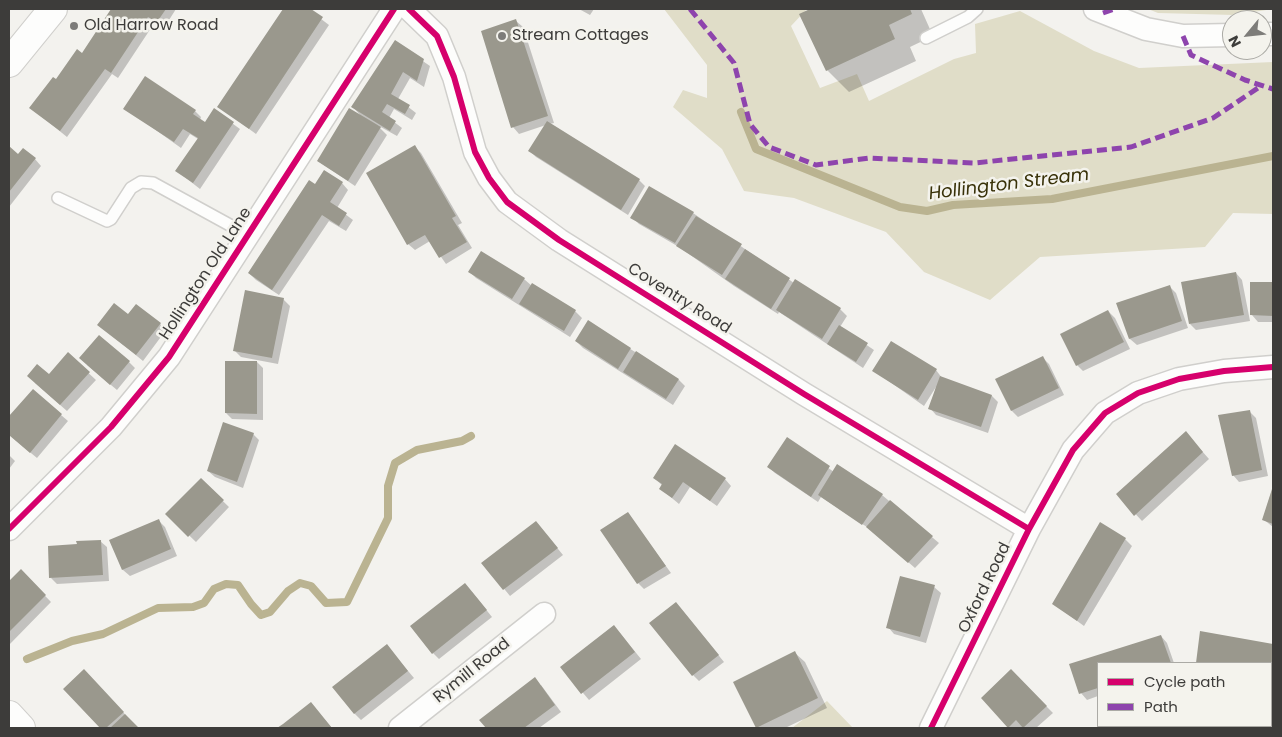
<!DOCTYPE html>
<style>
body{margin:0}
#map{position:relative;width:1282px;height:737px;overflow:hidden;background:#f3f2ee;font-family:Poppins,sans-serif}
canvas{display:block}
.frame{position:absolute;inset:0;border:10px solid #3d3c3a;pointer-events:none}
.legend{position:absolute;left:1097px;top:662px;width:175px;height:65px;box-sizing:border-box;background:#f4f3ed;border:1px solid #abaaa5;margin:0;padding:6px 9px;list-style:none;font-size:15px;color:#3d3c3a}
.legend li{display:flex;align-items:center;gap:10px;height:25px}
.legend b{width:25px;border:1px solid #abaaa5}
.north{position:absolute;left:1222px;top:10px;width:50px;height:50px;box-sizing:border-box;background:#f4f3ed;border:1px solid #abaaa5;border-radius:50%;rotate:242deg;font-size:14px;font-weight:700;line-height:20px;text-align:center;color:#3d3c3a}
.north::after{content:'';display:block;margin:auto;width:18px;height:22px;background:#7d7c79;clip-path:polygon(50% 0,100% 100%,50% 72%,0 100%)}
</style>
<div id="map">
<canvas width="1282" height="737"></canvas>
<div class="frame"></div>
<ul class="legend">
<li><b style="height:6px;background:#d6006c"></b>Cycle path</li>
<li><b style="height:6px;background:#8e44ad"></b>Path</li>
</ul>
<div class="north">N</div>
</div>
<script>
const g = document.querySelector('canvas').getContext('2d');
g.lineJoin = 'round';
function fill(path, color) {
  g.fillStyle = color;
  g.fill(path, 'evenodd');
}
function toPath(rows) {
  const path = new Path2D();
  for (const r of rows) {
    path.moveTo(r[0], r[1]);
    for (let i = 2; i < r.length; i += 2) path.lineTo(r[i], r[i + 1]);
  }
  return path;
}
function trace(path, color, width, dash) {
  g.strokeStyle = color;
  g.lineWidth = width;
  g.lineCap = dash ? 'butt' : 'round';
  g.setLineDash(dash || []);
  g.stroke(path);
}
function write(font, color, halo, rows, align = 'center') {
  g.font = font + ' Poppins,sans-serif';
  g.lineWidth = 5;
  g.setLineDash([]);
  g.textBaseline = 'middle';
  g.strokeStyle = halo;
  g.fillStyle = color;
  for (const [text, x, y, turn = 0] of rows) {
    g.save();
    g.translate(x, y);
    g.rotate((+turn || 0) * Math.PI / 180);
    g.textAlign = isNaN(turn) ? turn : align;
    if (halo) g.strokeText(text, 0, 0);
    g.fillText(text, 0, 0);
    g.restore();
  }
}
fill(toPath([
 [664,9,807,9,791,26,820,88,857,74,869,101,954,59,976,53,975,24,1020,11,1094,51,1139,68,1273,62,1273,214,1233,213,1205,247,1040,257,990,300,924,272,886,232,794,198,744,191,722,149,673,107,683,90,707,98,707,65],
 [1148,9,1273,9,1234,15,1158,13],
 [827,701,853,728,792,728]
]), '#e0ddc8');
fill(toPath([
 [113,9,176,9,164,28,155,22,118,78,112,74,67,137,31,108,82,54],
 [285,9,308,9,329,25,256,134,219,107],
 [579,9,594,9,590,15],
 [813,9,921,9,933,36,910,47,916,61,849,92,827,70,801,14],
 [516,21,523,27,554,123,549,124,639,180,645,186,628,215,536,157,530,151,546,125,519,134,513,127],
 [395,42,430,66,424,87,410,78,398,99,416,113,412,120,394,109,389,118,402,128,397,136,377,125,387,135,355,186,318,161,360,115,353,107],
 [125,108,195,111,201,117,200,120,205,124,214,110,240,129,200,189,177,171,198,139,190,134,181,148],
 [415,147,421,153,462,223,458,225,472,248,446,264,430,241,415,250,408,244],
 [9,148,18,156,35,159,41,166,9,207],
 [342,183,348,190,337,208,353,220,346,231,329,221,279,295,256,280,249,273,316,186],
 [693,213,794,283,795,281,840,309,847,316,840,327,874,350,863,368,779,312,778,314,734,286,679,247,639,224,632,217],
 [470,272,524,279,532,286,575,311,582,318,570,337,476,278],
 [1236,273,1242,280,1250,321,1196,330,1190,324],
 [1273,283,1273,322,1258,322,1252,315,1251,284],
 [1169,286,1176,293,1188,328,1137,345,1130,339,1118,304],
 [283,299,290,306,278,364,241,357,235,351],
 [1108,311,1115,318,1130,349,1083,371,1077,365],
 [128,316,160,324,166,330,143,361,99,325],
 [588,322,679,380,685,386,673,405,583,348,576,341],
 [68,354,96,380,67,411,35,383,49,376],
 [1043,358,1049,364,1064,395,1018,417,1012,411,997,380],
 [129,362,135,368,117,390,87,365],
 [257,362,263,368,263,420,232,419,226,413],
 [873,370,936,370,942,378,992,396,998,402,988,433,936,415,930,408,936,387,924,406],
 [33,391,68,421,37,458,9,435,9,418],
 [1249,411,1256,418,1268,476,1239,482,1233,475],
 [1186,433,1209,459,1142,521,1117,494],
 [253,434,259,440,243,488,215,477,208,471],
 [787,439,834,472,882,495,939,543,915,568,870,529,821,497,818,502,775,473,769,467],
 [9,455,15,461,9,469],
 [654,478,725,479,731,486,717,506,690,487,679,504,661,489,663,486],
 [201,480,229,507,196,542,167,514],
 [1272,490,1273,491,1273,527,1263,519],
 [628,514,671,573,644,589,638,583],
 [158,520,165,527,177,556,130,576,123,570,111,541],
 [536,522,563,555,510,596,483,563],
 [1125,539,1132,546,1084,626,1054,604],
 [100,541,107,547,109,581,57,584,51,578],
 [21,571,51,602,9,645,9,583],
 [934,587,941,593,926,643,894,634,888,627],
 [472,592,492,617,439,659,433,653],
 [682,610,724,662,699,681,693,675],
 [620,633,641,659,589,700,562,668],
 [1201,633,1273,645,1273,680,1271,680,1271,663,1198,663],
 [1161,636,1167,643,1174,663,1098,663,1098,696,1087,700,1081,693,1070,665],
 [387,646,414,678,361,720,354,713],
 [795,653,805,662,827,708,785,728,758,728,735,682],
 [84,671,138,728,102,728,65,689],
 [1011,671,1053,713,1036,728,1025,728,1023,726,1021,728,1010,728,982,698],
 [541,685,561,712,539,728,488,728,481,720],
 [311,704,332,728,280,728]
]), '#0003');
trace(toPath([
 [741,112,756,149,900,207,927,211,953,205,1052,199,1273,156],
 [27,659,72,641,103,634,158,608,193,607,204,603,214,589,226,584,238,585,251,604,261,615,270,612,288,591,300,583,311,586,326,603,347,602,388,518,388,486,395,463,417,450,462,441,471,436]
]), '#bab391', 8);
fill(toPath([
 [111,9,166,9,157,22,148,17,111,73,105,69,60,131,29,108,53,77,56,79,77,49,82,53],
 [283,9,311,9,323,17,249,129,217,107],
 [810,9,910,9,912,14,889,25,895,39,826,71,799,14],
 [516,19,548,116,511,128,481,31],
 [395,40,424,59,417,81,403,72,391,94,410,105,405,114,387,104,382,112,396,121,390,131,351,107],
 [145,76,196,110,193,114,205,122,214,108,234,122,193,183,175,171,198,138,183,129,174,142,123,109],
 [349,108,381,127,348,181,317,161],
 [547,121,640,179,621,210,528,151],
 [415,145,456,216,452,218,467,242,439,258,425,235,407,245,366,173],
 [9,146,18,154,23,148,36,158,9,192],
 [324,170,343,182,330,202,347,213,339,226,322,215,272,290,248,273,309,180,315,184],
 [649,186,694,212,675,243,630,218],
 [696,216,742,244,722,275,676,246],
 [745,249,790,278,771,309,725,279],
 [481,251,525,278,512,299,468,272],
 [1236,272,1244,315,1189,324,1181,282],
 [795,279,841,308,822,339,776,310],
 [1250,282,1273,282,1273,316,1250,315],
 [532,283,576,310,564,331,519,304],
 [1170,285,1182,321,1129,339,1116,303],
 [245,290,284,298,272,358,233,351],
 [114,303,128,314,136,304,161,323,136,355,97,325],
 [1108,310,1124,342,1076,366,1060,334],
 [588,320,631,348,618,369,575,341],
 [839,325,868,343,856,362,827,344],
 [99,335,130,361,110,385,79,358],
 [891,341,937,369,918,400,872,371],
 [636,351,679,379,666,399,623,372],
 [68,352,90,372,60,405,27,376,37,364,49,374],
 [1043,356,1059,388,1011,411,995,379],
 [225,361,257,361,257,414,225,413],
 [940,376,992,395,981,427,928,409],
 [33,389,62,414,30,453,9,435,9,416],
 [1250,410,1262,470,1232,476,1218,415],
 [223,422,254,433,237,482,207,471],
 [1186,431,1203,452,1134,516,1116,494],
 [787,437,830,466,811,497,767,467],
 [675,444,726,478,710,501,683,482,672,498,659,489,662,484,653,478],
 [837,464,883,494,862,525,818,495],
 [201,478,224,500,188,537,165,514],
 [1272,489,1273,489,1273,524,1262,520],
 [890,500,933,536,908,563,866,527],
 [628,512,666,566,637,584,600,530],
 [159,519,171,549,122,570,109,540],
 [536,521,558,548,503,590,481,563],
 [1100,522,1126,538,1077,621,1052,604],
 [101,540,103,575,49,578,48,546,77,544,76,541],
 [21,569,46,595,9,632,9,581],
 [900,576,935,585,920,637,886,628],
 [465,583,487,610,432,654,410,626],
 [676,602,719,655,692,676,649,623],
 [614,625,635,652,581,694,560,667],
 [1200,631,1273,644,1273,675,1271,675,1271,663,1196,663],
 [1161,635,1171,663,1098,663,1098,688,1079,694,1069,664],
 [387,644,408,671,354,714,332,687],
 [795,651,818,698,756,728,733,682],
 [84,669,124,712,106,728,100,728,63,689],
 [1011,669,1047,706,1023,728,1016,720,1008,728,981,698],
 [535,677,555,705,524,728,486,728,479,720],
 [311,702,332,728,277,728,283,724],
 [125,714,139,728,110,728]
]), '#9a988d');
const service = toPath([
 [926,38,968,17,977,9],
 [58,198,107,221,111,219,131,188,141,182,153,183,248,235]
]);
const minor = toPath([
 [409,9,437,36,454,77,475,152,489,178,507,202,559,240,804,394,1029,529],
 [1095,9,1146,29,1183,36,1232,35],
 [1262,34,1273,34],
 [9,529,111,427,169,357,394,9],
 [1262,726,1272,728],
 [400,728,544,614],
 [931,728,1029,529,1073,450,1105,413,1138,393,1179,379,1224,371,1273,367],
 [1133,728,1151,726]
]);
const tertiary = toPath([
 [9,715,21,728]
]);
const secondary = toPath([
 [9,63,53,9]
]);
trace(service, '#d0cfcc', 14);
trace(minor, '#d0cfcc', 25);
trace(tertiary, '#d0cfcc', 30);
trace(secondary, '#d0cfcc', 30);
trace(service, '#fdfdfc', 11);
trace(minor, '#fdfdfc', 22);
trace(tertiary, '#fdfdfc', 28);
trace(secondary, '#fdfdfc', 28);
trace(toPath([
 [690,9,734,63,750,124,769,147,816,165,869,158,974,163,1131,147,1213,118,1261,86],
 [1103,13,1114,9],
 [1183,36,1191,55,1245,80,1273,89]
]), '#8e44ad', 5, [10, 5]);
trace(toPath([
 [409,9,437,36,454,77,475,152,489,178,507,202,559,240,804,394,1029,529],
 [9,529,111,427,169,357,394,9],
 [931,728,1029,529,1073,450,1105,413,1138,393,1179,379,1224,371,1273,367]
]), '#d6006c', 6);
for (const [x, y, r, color] of [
 [74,26,5,"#7d7c79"],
 [502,36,5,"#7d7c79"]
]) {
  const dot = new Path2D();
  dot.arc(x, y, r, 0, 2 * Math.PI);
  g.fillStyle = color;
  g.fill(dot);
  trace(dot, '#f4f3ed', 2);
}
write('16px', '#3d3c3a', '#f4f3ed', [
 ["Old Harrow Road",84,26],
 ["Stream Cottages",512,36]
], 'left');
write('16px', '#3d3c3a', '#f4f3ed', [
 ["Hollington Old Lane",206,274,-57],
 ["Coventry Road",679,299,32],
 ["Oxford Road",985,588,-64],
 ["Rymill Road",472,671,-39]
]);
write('italic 18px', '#383108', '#f4f3ed', [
 ["Hollington Stream",1009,185,-7]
]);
</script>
